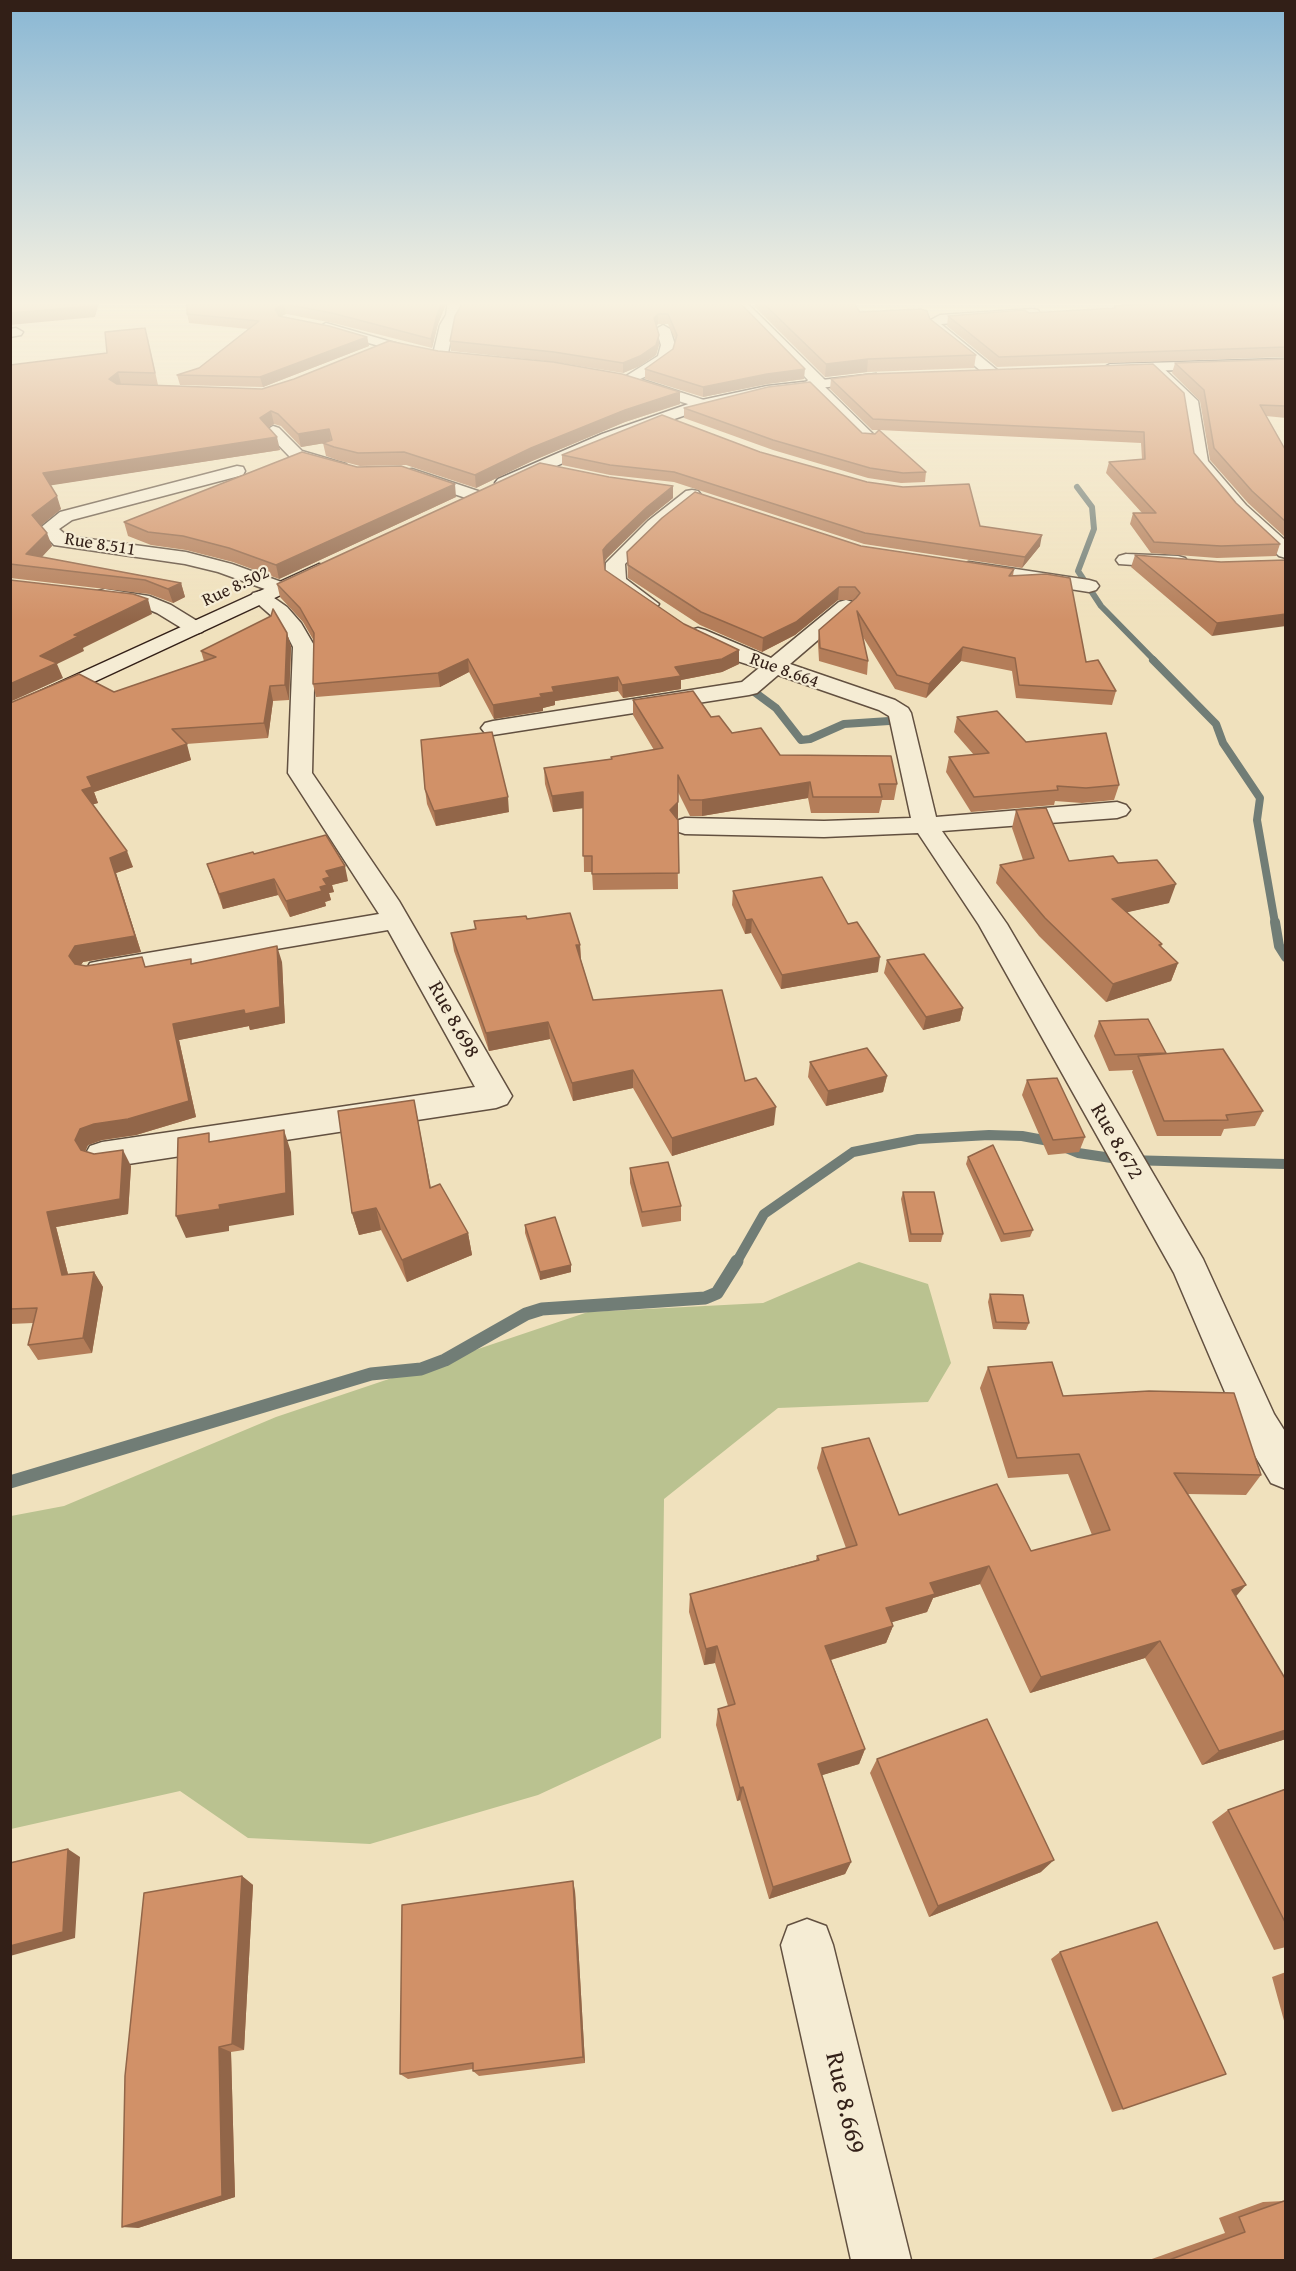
<!DOCTYPE html>
<style>
body{margin:0}
#map{position:relative;width:1296px;height:2271px;overflow:hidden;background:#f0e1bd;font-family:"Gentium Book Plus",serif}
canvas{display:block}
.frame{position:absolute;inset:0;border:12px solid #321f17;pointer-events:none}
</style>
<div id="map">
<canvas width="1296" height="2271"></canvas>
<div class="frame"></div>
</div>
<script>
const g = document.querySelector('canvas').getContext('2d');
g.lineJoin = 'round';
function fill(path, color) {
  g.fillStyle = color;
  g.fill(path, 'evenodd');
}
function toPath(rows) {
  const path = new Path2D();
  for (const r of rows) {
    path.moveTo(r[0], r[1]);
    for (let i = 2; i < r.length; i += 2) path.lineTo(r[i], r[i + 1]);
  }
  return path;
}
function trace(path, color, width, dash) {
  g.strokeStyle = color;
  g.lineWidth = width;
  g.lineCap = dash ? 'butt' : 'round';
  g.setLineDash(dash || []);
  g.stroke(path);
}
function write(font, color, halo, rows, align = 'center') {
  g.font = font + ' "Gentium Book Plus",serif';
  g.lineWidth = 4.5;
  g.setLineDash([]);
  g.textBaseline = 'middle';
  g.strokeStyle = halo;
  g.fillStyle = color;
  for (const [text, x, y, turn = 0] of rows) {
    g.save();
    g.translate(x, y);
    g.rotate((+turn || 0) * Math.PI / 180);
    g.textAlign = isNaN(turn) ? turn : align;
    if (halo) g.strokeText(text, 0, 0);
    g.fillText(text, 0, 0);
    g.restore();
  }
}
fill(toPath([
 [859,1262,928,1284,951,1363,928,1402,778,1408,664,1499,661,1738,538,1795,370,1844,248,1838,180,1791,11,1829,11,1516,64,1506,276,1417,588,1312,763,1303]
]), '#bac290');
trace(toPath([
 [1077,487,1092,507,1094,529,1078,571,1101,606,1155,661]
]), '#717d76', 6);
trace(toPath([
 [1153,660,1216,724,1223,743,1260,798,1257,820,1275,923],
 [749,688,776,708,801,740,810,739,844,724,904,720]
]), '#717d76', 8);
trace(toPath([
 [1275,922,1279,946,1286,957],
 [736,1263,764,1214,853,1152,918,1139,989,1135,1022,1136,1049,1141,1078,1153,1125,1160,1286,1164]
]), '#717d76', 10);
trace(toPath([
 [10,1482,371,1374,421,1369,445,1360,526,1314,542,1309,705,1298,717,1293,737,1261]
]), '#717d76', 13);
const street = toPath([
 [448,302,460,302,460,315,454,325,448,353,486,357,488,360,486,363,440,360,433,356,427,359,321,330,319,327,326,323,433,354,440,325,446,315,448,302],
 [733,302,746,302,825,380,827,383,824,386,874,435,876,438,874,441,862,441,807,386,805,383,808,380,733,302],
 [1033,309,1038,310,1040,313,1038,316,941,324,997,370,999,373,997,376,992,377,987,376,930,329,927,322,940,315,1033,309],
 [663,325,670,329,675,345,671,358,651,374,640,379,707,401,710,404,707,407,697,407,633,386,631,382,625,381,623,378,658,356,661,345,656,329,663,325],
 [16,328,23,332,21,335,10,337,10,329,16,328],
 [1154,363,1159,364,1198,401,1208,461,1246,505,1286,541,1286,558,1279,556,1234,513,1192,462,1183,402,1149,370,1147,367,1154,363],
 [273,426,279,428,302,451,346,464,348,468,340,473,290,457,265,431,273,426],
 [237,466,243,467,245,471,243,475,72,520,59,529,67,536,186,552,232,564,287,584,290,588,287,592,273,592,218,572,185,564,54,545,39,529,60,512,237,466],
 [412,469,481,492,484,496,481,500,475,501,406,478,404,474,406,470,412,469],
 [692,490,698,491,701,495,698,499,660,529,625,564,626,579,659,604,656,608,649,610,642,608,610,586,605,576,606,563,648,521,686,491,692,490],
 [1126,554,1178,556,1185,558,1188,562,1185,566,1178,568,1119,564,1116,560,1119,556,1126,554],
 [969,562,1089,580,1096,582,1099,586,1096,590,1089,592,962,572,959,568,962,564,969,562],
 [105,589,149,596,171,605,202,624,205,628,202,632,195,634,188,632,157,613,138,605,98,599,95,595,98,591,105,589],
 [260,591,267,593,287,607,301,623,315,647,312,773,399,901,512,1096,507,1104,496,1108,102,1168,90,1164,85,1155,90,1146,102,1142,475,1087,388,930,100,979,90,977,86,970,90,963,100,961,379,914,288,773,293,647,282,625,250,597,253,593,260,591],
 [846,600,853,602,856,606,853,610,790,664,895,700,908,708,911,713,936,817,1117,802,1126,805,1130,810,1126,815,1117,818,942,831,1007,924,1203,1259,1274,1414,1286,1433,1286,1489,1271,1483,1245,1439,1174,1273,979,925,918,833,824,837,685,834,676,831,672,826,676,821,685,818,824,821,911,818,889,716,879,710,778,675,757,693,749,695,493,735,485,733,481,728,485,723,493,721,742,682,759,668,734,660,691,638,688,634,691,630,698,628,705,630,771,658,839,602,846,600],
 [807,1919,826,1926,833,1945,911,2260,851,2260,781,1945,788,1926,807,1919]
]);
const secondary = toPath([
 [1286,359,1286,367,1110,372,1103,368,1110,364,1286,359],
 [876,374,883,378,881,381,767,394,706,408,614,440,510,487,504,488,498,487,495,483,498,479,602,434,697,401,767,386,876,374],
 [319,564,326,566,329,570,326,574,10,721,10,705,319,564]
]);
trace(street, '#625040', 3);
trace(secondary, '#321f17', 3);
fill(street, '#f5ecd4');
fill(secondary, '#f5ecd4');
fill(toPath([
 [187,302,447,302,438,324,432,348,333,323,286,314,281,316,367,337,369,346,263,387,180,385,177,375,199,368,248,329,189,323,187,314],
 [739,302,804,379,767,384,703,397,645,379,645,369,673,349,676,341,668,324,658,324,656,326,659,335,659,345,656,355,640,366,623,373,554,362,451,351,450,341,461,306],
 [755,302,853,302,860,312,930,319,976,355,974,368,867,372,825,377,755,307],
 [1286,302,1286,357,997,367,947,326,948,316,1029,313,1113,309,1114,306],
 [148,339,158,385,122,384,680,404,625,422,532,461,476,488,406,465,360,466,337,460,326,456,323,443,325,443,301,447,281,426,274,424,268,427,280,450,50,485,61,509,41,525,52,546,41,557,181,583,185,597,173,603,149,594,10,578,10,365,107,353],
 [1286,359,1286,418,1266,416,1286,451,1286,538,1248,503,1210,460,1200,401,1172,373,1175,363],
 [1153,364,1194,453,1236,503,1280,544,1276,556,1217,558,1151,553,1130,524,1133,513,1142,513,1106,473,1109,462,1142,459,1141,443,879,430,926,472,925,482,901,483,868,478,773,450,684,418,684,408,862,433,875,434,879,430,872,430,830,389,831,379],
 [760,452,980,526,1040,546,1022,568,864,544,674,482,610,475,562,465,562,455],
 [456,497,279,579,233,562,186,550,151,545,128,536,124,522],
 [673,498,647,519,607,558,604,562,605,570,684,624,739,650,739,664,722,672,681,680,681,689,623,698,618,691,555,701,555,705,543,708,543,711,494,719,469,672,440,687,316,697,313,684,314,641,303,622,280,597,277,584],
 [861,546,1014,569,1013,576,1086,662,1116,691,1112,705,1016,698,1012,671,961,661,926,698,895,689,863,637,868,661,867,675,819,661,818,643,819,630,854,601,853,600,838,600,795,635,762,652,700,625,628,578,627,552],
 [1135,555,1221,562,1286,560,1212,636,1131,567],
 [287,633,291,647,289,700,273,701,268,738,186,744,191,760,94,792,98,803,93,804,133,867,116,873,141,952,83,962,81,965,86,966,146,967,192,963,282,962,285,1023,250,1030,249,1026,179,1040,196,1117,136,1135,102,1140,88,1145,85,1152,131,1166,128,1214,56,1227,68,1274,94,1272,103,1287,92,1353,38,1360,28,1345,33,1323,10,1324,10,703,114,692,204,661,201,651],
 [633,700,711,717,732,733,780,755,897,784,894,800,882,800,879,813,811,813,808,798,702,816,690,816,678,792,677,819,678,889,593,890,592,872,584,872,583,808,553,812,545,784,544,768,611,759,611,757,654,750,633,715],
 [957,717,1026,742,1119,785,1114,800,1082,803,1055,801,1054,805,971,812,946,772,949,757,974,755,954,732],
 [425,789,509,812,436,826,427,804],
 [1016,810,1069,861,1118,863,1169,903,1127,912,1162,944,1161,947,1178,963,1171,981,1106,1002,1039,936,996,883,1000,865,1023,860,1012,828],
 [254,854,348,881,332,885,334,892,329,893,331,900,325,902,326,906,290,917,278,895,223,909,207,864],
 [733,891,848,924,878,972,781,989,751,933,745,934,732,905],
 [527,919,580,945,581,960,593,1000,745,1081,774,1125,672,1156,633,1088,573,1101,550,1039,489,1051,454,951,451,933,475,929,474,921],
 [887,960,963,1008,960,1021,923,1030,884,973],
 [1099,1021,1165,1054,1263,1111,1255,1126,1224,1129,1221,1136,1157,1136,1132,1072,1133,1070,1109,1071,1094,1036],
 [810,1062,887,1076,883,1092,826,1106,808,1077],
 [1027,1080,1085,1137,1079,1152,1048,1155,1022,1095],
 [414,1100,431,1188,468,1233,472,1255,407,1282,381,1230,359,1235,352,1213],
 [968,1157,1033,1230,1030,1237,1001,1242,966,1164],
 [630,1168,681,1206,681,1221,642,1227,630,1183],
 [903,1192,943,1234,941,1242,909,1242,901,1199],
 [525,1225,571,1272,540,1280,525,1233],
 [990,1294,1029,1323,1026,1330,993,1329,988,1302],
 [988,1367,1261,1475,1246,1495,1187,1494,1236,1596,1286,1680,1286,1739,1202,1765,1145,1658,1030,1693,980,1584,933,1598,927,1612,892,1622,893,1626,886,1643,831,1660,865,1749,859,1764,822,1775,851,1862,845,1874,769,1899,740,1800,737,1801,716,1725,718,1709,728,1706,715,1663,704,1665,689,1612,690,1594,816,1560,817,1556,846,1548,817,1468,822,1448,899,1515,1031,1551,1092,1535,1068,1474,1008,1478,980,1388],
 [877,1759,1041,1872,929,1917,870,1773],
 [1286,1789,1286,1947,1274,1950,1212,1822,1228,1810],
 [242,1876,253,1885,244,2050,231,2052,235,2197,138,2228],
 [575,1891,585,2063,479,2076,473,2071,473,2069,408,2079,400,2074],
 [1060,1952,1123,2109,1112,2112,1051,1959],
 [1286,1972,1286,2028,1272,1977],
 [1284,2201,1286,2260,1149,2260,1225,2233,1219,2218,1263,2202]
]), '#b47d59');
fill(toPath([
 [93,302,99,302,95,317,10,325,10,313],
 [442,302,447,302,438,324,432,348,431,339,437,315],
 [284,304,286,314,277,319,275,309],
 [658,314,658,324,654,328,654,318],
 [659,335,659,345,656,355,640,366,623,373,623,363],
 [367,337,369,346,263,387,260,377],
 [868,359,867,372,825,377,826,364],
 [805,369,804,379,767,384,703,397,703,387,767,374],
 [118,372,121,384,113,391,109,379],
 [680,392,680,404,625,422,532,461,476,488,475,475,531,448,625,410],
 [271,411,274,424,263,431,260,418],
 [329,429,331,442,301,447,298,434],
 [277,437,280,450,47,486,43,473],
 [455,484,456,497,279,579,276,565],
 [673,486,673,498,647,519,607,558,604,563,603,550,607,545,647,507],
 [57,496,61,509,37,529,32,515],
 [47,533,52,546,33,567,26,554],
 [1042,535,1040,546,1022,568,1025,557],
 [181,583,185,597,173,603,168,589],
 [839,587,838,600,795,635,762,652,763,638],
 [148,599,152,614,83,648,84,651,57,664,63,678,10,702,10,684,40,656,74,635],
 [1286,614,1286,626,1212,636,1217,623],
 [287,633,291,647,289,700,285,685],
 [963,647,961,661,926,698,929,684],
 [739,650,739,664,722,672,681,680,681,689,623,698,622,685,675,667],
 [468,659,469,672,440,687,438,673],
 [618,677,618,691,555,701,555,705,543,708,543,711,494,719,493,705,540,694,552,687],
 [270,686,273,701,268,738,264,723],
 [187,744,191,760,94,792,98,803,88,806,82,790,87,777],
 [810,782,808,798,702,816,702,800],
 [583,792,584,808,553,812,552,796],
 [508,797,509,812,436,826,434,811],
 [678,802,678,818,670,826,670,810],
 [127,851,133,867,116,873,141,952,83,962,76,972,69,956,110,858],
 [345,866,348,881,332,885,334,892,329,893,331,900,325,902,326,906,290,917,286,901,320,887,326,871],
 [274,879,278,895,223,909,219,894],
 [1176,884,1169,903,1106,917,1112,899],
 [752,919,751,933,745,934,746,920],
 [576,945,580,945,581,962],
 [277,946,282,962,285,1023,250,1030,249,1026,179,1040,196,1117,136,1135,102,1140,88,1145,83,1156,75,1140,80,1129,173,1024],
 [880,957,878,972,781,989,782,975],
 [1178,963,1171,981,1106,1002,1113,984],
 [963,1008,960,1021,923,1030,926,1017],
 [548,1022,550,1039,489,1051,486,1033],
 [633,1070,633,1088,573,1101,572,1083],
 [887,1076,883,1092,826,1106,828,1091],
 [776,1107,774,1125,672,1156,672,1138],
 [284,1130,291,1152,294,1215,229,1226,229,1231,186,1238,176,1216,219,1205],
 [123,1150,131,1166,128,1214,56,1227,72,1290,62,1275,47,1212],
 [376,1208,381,1230,359,1235,352,1213],
 [468,1233,472,1255,407,1282,402,1260],
 [571,1265,571,1272,540,1280,540,1272],
 [94,1272,103,1287,92,1353,83,1338],
 [989,1566,980,1584,933,1598,927,1612,879,1626,886,1608,930,1583],
 [1246,1585,1230,1603,1232,1590],
 [893,1626,886,1643,820,1663,825,1646],
 [1160,1641,1145,1658,1030,1693,1041,1677],
 [717,1646,715,1663,704,1665,706,1649],
 [1286,1730,1286,1739,1202,1765,1219,1751],
 [865,1749,859,1764,813,1778,818,1764],
 [743,1787,740,1800,737,1801,740,1788],
 [68,1849,80,1857,75,1938,10,1956,10,1946],
 [1054,1860,1041,1872,929,1917,938,1906],
 [851,1862,845,1874,769,1899,773,1887],
 [242,1876,253,1885,244,2050,232,2044],
 [573,1881,575,1891,585,2063,583,2057],
 [219,2047,231,2052,235,2197,138,2228,122,2227]
]), '#926649');
const building = toPath([
 [10,302,93,302,91,306,10,313,10,302],
 [187,302,442,302,437,315,431,339,332,313,284,304,275,309,279,316,329,326,367,337,260,377,177,375,199,368,259,321,187,314,187,302],
 [461,302,739,302,805,369,767,374,703,387,645,369,673,349,677,335,668,314,658,314,654,318,659,335,656,345,640,356,623,363,554,352,450,341,455,316,461,306,461,302],
 [762,302,853,302,860,312,921,309,927,311,930,319,976,355,868,359,826,364,762,302],
 [1194,302,1286,302,1286,347,999,357,948,316,1024,310,1029,313,1116,308,1114,306,1194,302],
 [145,328,155,373,118,372,109,379,117,384,262,389,294,379,389,341,438,351,553,362,622,374,680,392,625,410,531,448,475,475,404,452,358,453,334,447,323,443,332,440,329,429,298,434,278,414,271,411,260,418,277,437,43,473,57,496,32,515,47,533,26,554,181,583,168,589,145,580,10,564,10,365,107,353,105,332,145,328],
 [1286,359,1286,406,1260,405,1286,451,1286,522,1252,491,1214,448,1204,390,1175,363,1286,359],
 [1153,364,1184,393,1194,453,1236,503,1280,544,1221,546,1154,542,1133,513,1156,513,1109,462,1145,459,1144,432,873,419,831,379,868,374,1153,364],
 [810,382,862,433,875,434,879,430,926,472,903,473,870,468,773,440,684,408,768,387,810,382],
 [662,415,760,452,867,482,903,487,969,484,980,526,1042,535,1025,557,865,533,674,472,610,465,562,455,662,415],
 [302,452,357,467,401,466,455,484,276,565,229,548,183,536,148,532,124,522,302,452],
 [540,463,609,477,673,486,647,507,607,545,603,550,605,570,684,624,739,650,722,659,675,667,681,676,622,685,618,677,552,687,554,692,540,694,542,697,493,705,468,659,438,673,313,684,314,633,300,608,277,584,540,463],
 [695,492,861,546,1014,569,1009,576,1046,574,1070,578,1086,662,1098,660,1116,691,1019,685,1015,658,963,647,929,684,897,675,857,611,868,661,820,648,819,630,856,598,860,593,855,587,839,587,796,622,763,638,701,612,628,565,627,552,662,518,695,492],
 [1135,555,1221,562,1286,560,1286,614,1217,623,1135,555],
 [10,580,133,594,148,599,74,635,79,636,40,656,57,663,10,684,10,580],
 [273,609,287,633,285,685,270,686,264,723,172,729,187,744,87,777,92,787,82,790,127,851,110,858,135,936,75,946,69,956,75,964,86,966,142,957,145,967,191,959,191,964,277,946,280,1007,245,1014,244,1010,173,1024,189,1101,128,1119,94,1124,80,1129,75,1140,81,1150,94,1154,123,1150,120,1199,47,1212,62,1275,94,1272,83,1338,28,1345,37,1308,10,1309,10,703,79,674,114,692,216,657,201,651,271,616,273,609],
 [693,691,711,717,719,716,732,733,761,728,780,755,891,756,897,784,879,784,882,797,813,797,810,782,702,800,690,800,678,775,678,802,670,810,678,820,679,873,592,874,592,856,583,856,583,792,552,796,544,768,612,759,611,757,663,748,633,700,693,691],
 [997,711,1026,742,1106,733,1119,785,1086,788,1057,786,1058,790,974,797,949,757,989,753,957,717,997,711],
 [492,732,508,797,434,811,425,789,421,740,492,732],
 [1046,808,1069,861,1113,856,1118,863,1157,860,1176,884,1112,899,1162,944,1159,945,1178,963,1113,984,1045,918,1000,865,1034,858,1016,810,1046,808],
 [326,835,345,866,326,871,330,877,323,879,327,885,320,887,322,891,286,901,274,879,219,894,207,864,253,852,254,854,326,835],
 [822,877,848,924,857,922,880,957,782,975,752,919,746,920,733,891,822,877],
 [570,913,580,945,576,945,593,1000,722,990,745,1081,756,1078,776,1107,672,1138,633,1070,572,1083,548,1022,486,1033,451,933,476,929,474,921,526,916,527,919,570,913],
 [924,954,963,1008,926,1017,887,960,924,954],
 [1148,1019,1166,1053,1115,1055,1099,1021,1148,1019],
 [867,1048,887,1076,828,1091,810,1062,867,1048],
 [1223,1049,1263,1111,1226,1115,1228,1120,1164,1121,1138,1056,1223,1049],
 [1057,1078,1085,1137,1053,1140,1027,1080,1057,1078],
 [414,1100,430,1188,440,1184,468,1233,402,1260,376,1208,352,1213,338,1111,414,1100],
 [284,1130,286,1193,219,1205,220,1209,176,1216,178,1138,209,1133,209,1142,284,1130],
 [993,1145,1033,1230,1004,1234,968,1157,993,1145],
 [668,1162,681,1206,642,1212,630,1168,668,1162],
 [903,1192,934,1192,943,1234,911,1234,903,1192],
 [555,1217,571,1265,540,1272,525,1225,555,1217],
 [990,1294,1023,1295,1029,1323,996,1322,990,1294],
 [1052,1362,1063,1396,1149,1391,1234,1393,1261,1475,1174,1473,1246,1585,1232,1590,1286,1680,1286,1730,1219,1751,1160,1641,1041,1677,989,1566,930,1583,935,1594,886,1608,893,1626,825,1646,865,1749,818,1764,851,1862,773,1887,743,1787,740,1788,718,1709,735,1704,717,1646,706,1649,690,1594,819,1560,817,1556,857,1545,822,1448,869,1438,899,1515,997,1484,1031,1551,1110,1530,1079,1454,1017,1458,988,1367,1052,1362],
 [987,1719,1054,1860,938,1906,877,1759,987,1719],
 [1286,1789,1286,1924,1228,1810,1286,1789],
 [68,1849,63,1932,10,1946,10,1863,68,1849],
 [242,1876,232,2044,219,2047,222,2196,122,2227,125,2076,144,1893,242,1876],
 [573,1881,583,2057,473,2071,473,2063,400,2074,402,1905,573,1881],
 [1157,1922,1226,2074,1123,2109,1060,1952,1157,1922],
 [1284,2201,1286,2203,1286,2260,1169,2260,1245,2232,1239,2217,1284,2201]
]);
fill(building, '#d19168');
trace(building, '#926649', 1.5);
const sky = g.createLinearGradient(0, 0, 0, 620);
sky.addColorStop(0, '#89b7d4');
sky.addColorStop(0.49, '#f8f2e1');
sky.addColorStop(1, '#f8f2e100');
g.fillStyle = sky;
g.fillRect(0, 0, 1296, 620);
write('18px', '#321f17', '#f5ecd4', [
 ["Rue 8.511",100,545,9],
 ["Rue 8.502",236,587,-25],
 ["Rue 8.664",784,671,20]
]);
write('21px', '#321f17', '#f5ecd4', [
 ["Rue 8.698",453,1020,61],
 ["Rue 8.672",1116,1142,60]
]);
write('26px', '#321f17', '#f5ecd4', [
 ["Rue 8.669",844,2103,77]
]);
</script>
